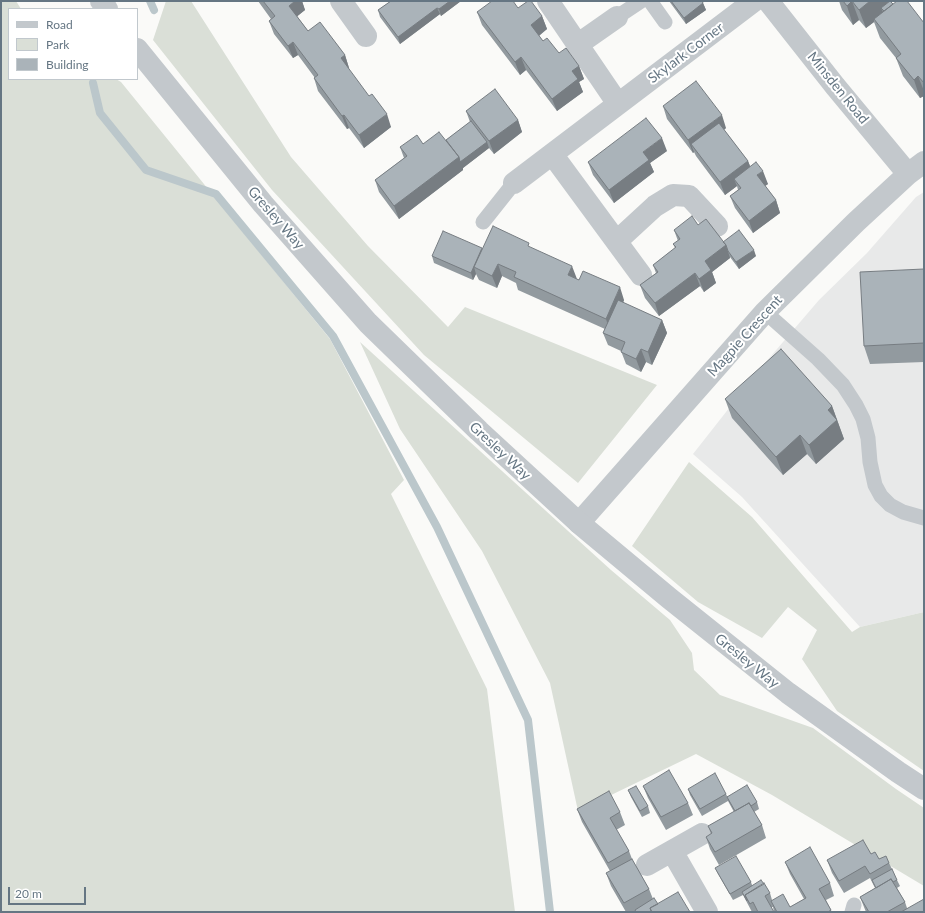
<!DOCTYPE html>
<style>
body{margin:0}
#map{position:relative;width:925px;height:913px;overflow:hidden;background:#fafaf8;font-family:Lato,sans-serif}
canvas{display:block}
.frame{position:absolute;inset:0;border:2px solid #657683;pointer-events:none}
.legend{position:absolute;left:8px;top:8px;width:130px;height:72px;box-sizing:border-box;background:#fff;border:1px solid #c1c8cd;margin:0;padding:5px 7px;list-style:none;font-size:12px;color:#657683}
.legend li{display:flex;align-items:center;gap:8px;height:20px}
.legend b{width:20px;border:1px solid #c1c8cd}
.scale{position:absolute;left:8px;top:887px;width:78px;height:18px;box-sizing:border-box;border:2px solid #657683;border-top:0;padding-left:5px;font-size:12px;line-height:14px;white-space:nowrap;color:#657683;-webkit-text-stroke:3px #fff;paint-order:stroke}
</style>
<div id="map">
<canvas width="925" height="913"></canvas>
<div class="frame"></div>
<ul class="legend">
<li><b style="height:5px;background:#c3c8cc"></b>Road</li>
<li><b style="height:11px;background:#dadfd7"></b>Park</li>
<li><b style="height:11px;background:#aab3b9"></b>Building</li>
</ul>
<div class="scale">20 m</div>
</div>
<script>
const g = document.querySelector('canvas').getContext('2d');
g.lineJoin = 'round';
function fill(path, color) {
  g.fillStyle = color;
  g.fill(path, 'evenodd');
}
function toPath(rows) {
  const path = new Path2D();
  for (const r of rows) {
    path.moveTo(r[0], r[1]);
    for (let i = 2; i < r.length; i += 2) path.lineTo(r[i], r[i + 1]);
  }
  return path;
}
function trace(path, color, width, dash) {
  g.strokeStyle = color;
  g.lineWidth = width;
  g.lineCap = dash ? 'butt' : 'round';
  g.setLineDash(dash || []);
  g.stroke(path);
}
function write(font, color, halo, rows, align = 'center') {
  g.font = font + ' Lato,sans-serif';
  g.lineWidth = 4;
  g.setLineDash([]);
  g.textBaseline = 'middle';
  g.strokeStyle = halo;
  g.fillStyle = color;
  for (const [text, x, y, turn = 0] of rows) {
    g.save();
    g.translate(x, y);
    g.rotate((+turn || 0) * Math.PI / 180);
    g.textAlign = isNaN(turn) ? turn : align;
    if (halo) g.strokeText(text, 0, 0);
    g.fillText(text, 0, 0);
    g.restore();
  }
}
fill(toPath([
 [924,192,924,612,860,627,742,497,693,454,759,370,819,300,867,253,916,197]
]), '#e8e9e9');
fill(toPath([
 [1,1,16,1,21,9,9,9,9,79,116,79,121,82,330,339,404,480,391,494,487,689,515,912,1,912],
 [166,1,191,1,291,157,368,246,448,327,465,307,657,385,578,483,424,355,272,190,153,40],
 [360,342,611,570,670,620,692,653,694,670,720,695,813,728,896,789,924,808,924,886,772,795,696,754,578,811,550,683,482,551,400,429],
 [689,462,752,517,852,632,860,627,924,612,924,771,837,711,802,659,817,630,788,607,762,638,698,602,632,546]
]), '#dadfd7');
trace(toPath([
 [150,1,154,10],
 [93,83,100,113,146,170,216,194,333,336,437,527,528,720,550,912]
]), '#bbc7cb', 8);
trace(toPath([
 [650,1,665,22],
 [617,17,641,1],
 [483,222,514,183],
 [765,312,818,359,843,385,856,405,863,419,868,438,870,462,875,485,881,496,890,505,903,512,924,518],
 [852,912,854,905]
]), '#c3c8cc', 15);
trace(toPath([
 [341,1,366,36],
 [548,1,618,104],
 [768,1,835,86,908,174],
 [577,45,617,17],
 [552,154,641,275],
 [514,183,754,1],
 [617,241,655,206,673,195,689,196,717,226],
 [579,523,765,312,856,222,908,174,924,162],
 [672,851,707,912],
 [647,865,702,834]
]), '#c3c8cc', 22);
trace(toPath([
 [101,1,107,9],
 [137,49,263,204,368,323,479,431,579,523,669,598,788,693,898,772,924,789]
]), '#c3c8cc', 22);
fill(toPath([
 [258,1,302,1,305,10,297,16,308,31,345,55,349,68,348,69,391,127,364,148,349,128,347,129,318,91,314,78,315,78,298,55,293,58,274,34,269,21,271,19],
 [391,1,461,1,441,16,440,14,400,44,380,17,378,10],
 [669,1,702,1,703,3,706,10,686,24],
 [839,1,890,1,893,4,924,23,924,96,920,98,903,76,896,58,880,38,874,22,866,28,859,20,853,25,842,10],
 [518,8,542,16,547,29,539,36,543,41,559,53,579,66,584,79,579,82,583,92,557,111,526,70,520,75,482,25,477,12],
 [663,106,726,128,724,130,748,161,750,166,768,184,765,186,776,200,780,213,753,233,735,208,730,196,738,190,737,186,725,195,696,156,694,152,693,153,667,119],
 [466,111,518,120,522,132,494,154,489,148,463,168,463,170,399,219,379,192,375,180,404,158,400,147,446,140,470,122],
 [667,151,650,163,654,172,614,203,593,175,588,162],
 [698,225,723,242,756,256,739,269,730,257,730,258,712,272,716,283,704,292,700,286,659,316,645,298,640,285,656,273,653,265,675,248,673,244,678,241,674,230],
 [531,248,577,279,624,300,623,303,662,320,667,333,652,365,646,362,641,372,626,364,621,351,608,345,603,333,605,329,518,290,516,283,502,276,497,288,479,280,476,274,473,280,434,263,432,256,483,249],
 [924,269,924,362,870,364,864,346],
 [725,399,832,406,844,439,816,464,807,454,783,475,732,418],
 [643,786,688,803,693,815,666,830,648,798],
 [688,789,726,794,727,796,757,802,759,809,754,812,762,825,766,838,719,865,710,849,706,837,711,834,708,826,734,812,728,801,702,816,690,795],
 [628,790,648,806,650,813,642,817,631,797],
 [577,809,620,812,625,825,616,830,629,851,632,859,649,889,653,899,658,904,690,912,636,912,636,911,635,912,626,912,611,886,606,873,610,871,582,822],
 [871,854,879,859,889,863,892,869,897,880,900,886,897,888,905,902,907,908,924,912,866,912,860,897,875,888,870,878,844,893,832,873,827,860],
 [785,862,830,883,834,896,826,900,832,912,774,912,773,907,771,907,774,912,752,912,743,895,733,900,718,874,715,868,751,882,752,885,770,893,772,900,790,907,804,899,790,874]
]), '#929a9f');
fill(toPath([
 [295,1,302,1,305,10,294,19,289,6],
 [450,1,461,1,441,16,439,9],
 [852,1,859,20,853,25,847,6],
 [870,1,890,1,881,8,884,14,874,19,874,22,866,28,859,10],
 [703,3,706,10,686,24,684,18],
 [437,8,440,14,400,44,398,37],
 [542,16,547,29,536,38,531,25],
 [293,42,298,55,293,58,288,46],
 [345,55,349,68,345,71,341,58],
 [521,57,526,70,520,75,515,62],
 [579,66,584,79,579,82,583,92,557,111,552,99,572,71],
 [918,76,924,91,924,96,920,98,914,80],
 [387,114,391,127,364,148,359,135],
 [344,115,349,128,347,129,342,116],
 [722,115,726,128,696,151,691,144,694,152,693,153,688,140],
 [518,120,522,132,494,154,489,141],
 [662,138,667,151,650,163,654,172,614,203,609,190,643,152],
 [487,142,489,148,463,168,463,170,399,219,394,206,459,157],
 [748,161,753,174,734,179,737,186,725,195,720,182],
 [763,171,768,184,762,188,757,175],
 [776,200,780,213,753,233,749,221],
 [726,245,730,258,712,272,716,283,704,292,699,279,705,261],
 [482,248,474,267,476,274,473,280,471,273],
 [754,250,756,256,739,269,736,262],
 [498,264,502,276,497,288,492,276],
 [572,266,577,279,568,275],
 [695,273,700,286,659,316,655,303],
 [620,287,624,300,610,332,606,319],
 [662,320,667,333,652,365,648,352],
 [641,349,646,362,641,372,636,359],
 [832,406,844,439,816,464,809,445,828,410],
 [800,435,807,454,783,475,776,457]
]), '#777d82');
const building = toPath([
 [263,1,295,1,289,6,308,31,320,22,345,55,341,58,369,96,372,94,387,114,359,135,344,115,342,116,314,78,318,75,293,42,288,46,269,21,275,16,263,1],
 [391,1,450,1,439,9,437,8,398,37,378,10,391,1],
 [492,1,513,1,518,8,528,1,531,1,542,16,531,25,543,41,547,38,559,53,566,48,579,66,572,71,578,79,552,99,521,57,515,62,477,12,492,1],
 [671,1,702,1,703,3,684,18,671,1],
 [843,1,870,1,859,10,852,1,847,6,843,1],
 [890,1,893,4,884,11,881,8,890,1],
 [897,1,907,1,924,23,924,83,918,76,914,80,896,58,901,54,874,19,897,1],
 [696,81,722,115,688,140,663,106,696,81],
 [495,89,518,120,489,141,466,111,495,89],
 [646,118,662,138,643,152,649,160,609,190,588,162,646,118],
 [471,121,487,142,460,162,459,157,446,140,471,121],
 [719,123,748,161,720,182,691,144,719,123],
 [439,132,459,157,394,206,375,180,407,156,400,147,417,135,423,144,439,132],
 [756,162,763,171,757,175,776,200,749,221,730,196,741,188,734,179,756,162],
 [692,216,698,225,706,219,726,245,705,261,711,270,699,279,695,273,655,303,640,285,658,272,653,265,676,247,673,244,680,239,674,230,692,216],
 [493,226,529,243,528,246,572,266,568,275,579,280,583,271,620,287,606,319,514,277,516,272,498,264,492,276,474,267,493,226],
 [739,230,754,250,736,262,728,251,726,245,723,242,739,230],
 [443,231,482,248,471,273,432,256,443,231],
 [924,269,924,343,864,346,860,272,924,269],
 [618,300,662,320,648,352,641,349,636,359,621,352,625,342,603,333,618,300],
 [781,349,832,406,828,410,837,420,809,445,800,435,776,457,725,399,781,349],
 [669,770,688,803,661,817,643,786,669,770],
 [715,773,726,794,700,809,688,789,715,773],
 [747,785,757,802,751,806,749,803,735,811,727,797,747,785],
 [636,786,648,806,640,811,628,790,636,786],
 [609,791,620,812,610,818,629,851,608,863,577,809,609,791],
 [749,803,762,825,715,852,706,837,712,833,708,826,749,803],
 [863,840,871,854,875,852,879,859,886,856,889,863,870,874,865,866,839,881,827,860,863,840],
 [810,847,830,883,819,889,831,910,828,912,777,912,771,901,783,894,790,907,806,898,785,862,810,847],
 [736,856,751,882,730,894,715,868,736,856],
 [632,859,649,889,624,903,606,873,632,859],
 [892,869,897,880,893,882,891,879,876,888,872,880,892,869],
 [891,879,905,902,887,912,869,912,860,897,891,879],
 [761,880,764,884,745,895,747,901,742,892,761,880],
 [764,883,770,893,765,896,774,912,758,912,753,902,750,904,745,895,764,883],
 [678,892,690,912,652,912,650,908,678,892],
 [654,898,658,904,650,908,651,911,650,912,636,912,635,910,654,898],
 [924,899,924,912,901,912,924,899]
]);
fill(building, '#aab3b9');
trace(building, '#777d82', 1);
write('14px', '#657683', '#fff', [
 ["Skylark Corner",686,53,-37],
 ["Minsden Road",838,88,51],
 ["Gresley Way",276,218,49],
 ["Magpie Crescent",745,336,-48],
 ["Gresley Way",500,451,43],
 ["Gresley Way",747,661,39]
]);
</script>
